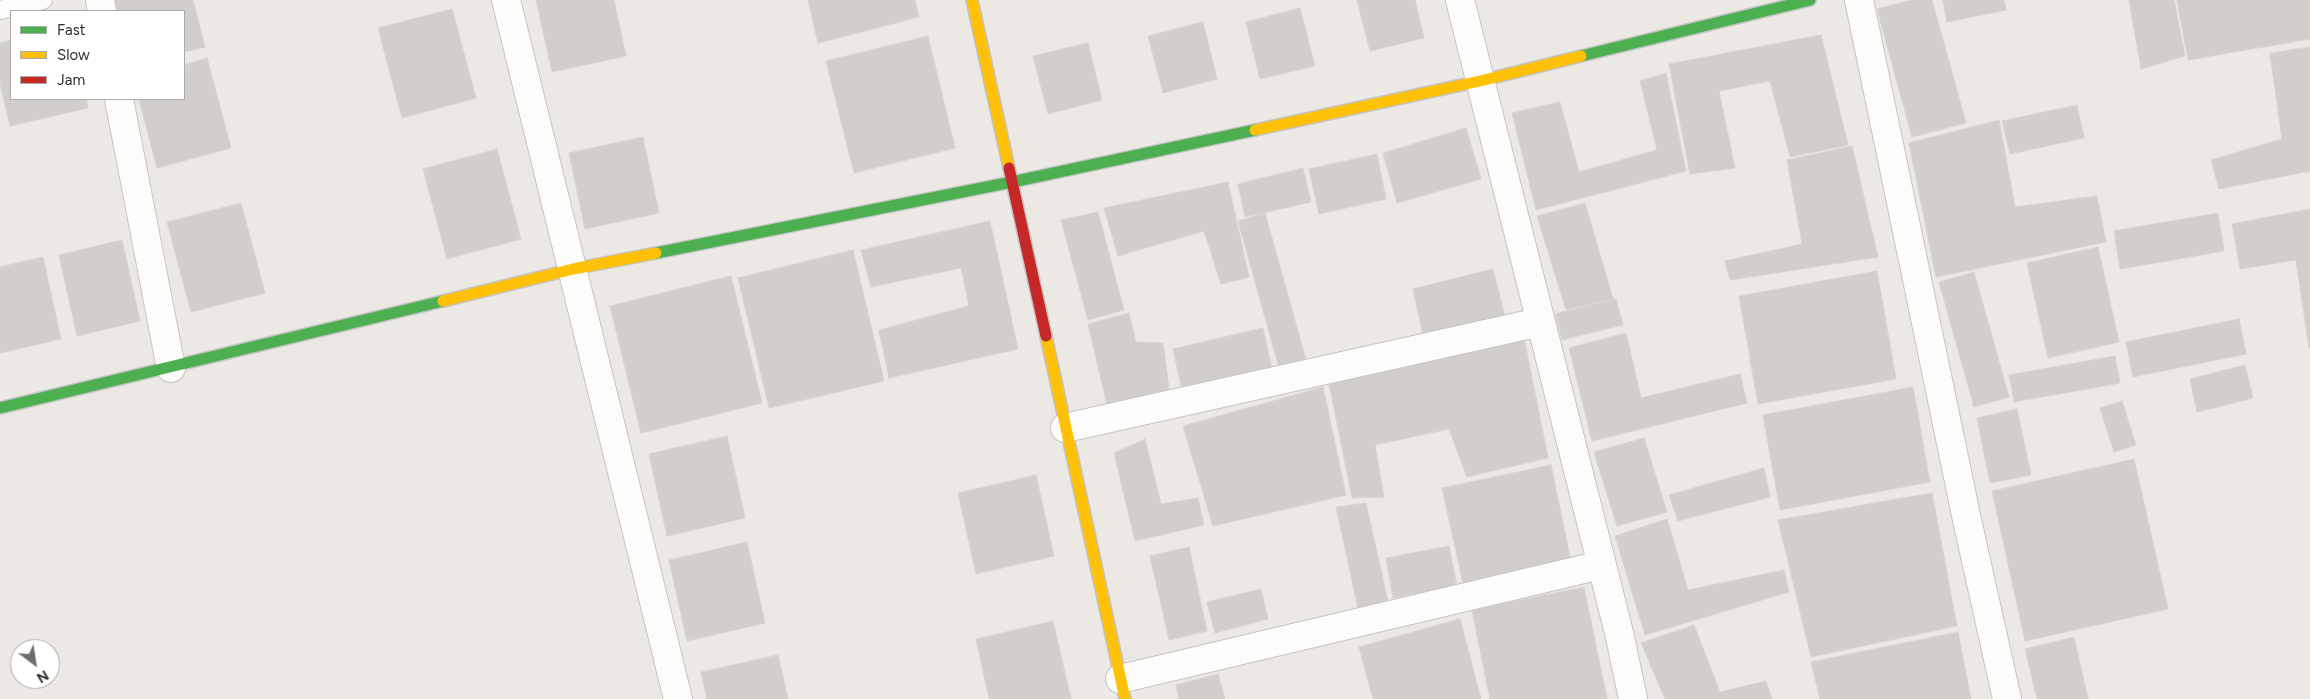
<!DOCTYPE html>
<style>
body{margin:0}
#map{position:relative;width:2310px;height:699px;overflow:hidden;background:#ece8e4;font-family:Figtree,sans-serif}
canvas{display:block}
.legend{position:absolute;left:10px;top:10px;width:175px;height:90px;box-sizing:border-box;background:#fff;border:1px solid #ababab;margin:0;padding:6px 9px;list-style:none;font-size:15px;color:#2e2e2e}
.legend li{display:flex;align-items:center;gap:10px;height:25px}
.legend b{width:25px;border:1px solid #ababab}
.north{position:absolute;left:10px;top:639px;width:50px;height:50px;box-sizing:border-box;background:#fff;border:1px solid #ababab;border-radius:50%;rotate:149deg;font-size:14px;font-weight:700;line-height:20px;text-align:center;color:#2e2e2e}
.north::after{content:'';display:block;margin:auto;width:18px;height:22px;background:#706f6e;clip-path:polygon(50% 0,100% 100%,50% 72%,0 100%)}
</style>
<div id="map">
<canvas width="2310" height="699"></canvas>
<ul class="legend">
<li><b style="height:6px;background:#4caf50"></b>Fast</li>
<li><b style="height:6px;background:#ffc107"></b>Slow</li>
<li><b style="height:6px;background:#c62828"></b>Jam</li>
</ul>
<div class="north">N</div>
</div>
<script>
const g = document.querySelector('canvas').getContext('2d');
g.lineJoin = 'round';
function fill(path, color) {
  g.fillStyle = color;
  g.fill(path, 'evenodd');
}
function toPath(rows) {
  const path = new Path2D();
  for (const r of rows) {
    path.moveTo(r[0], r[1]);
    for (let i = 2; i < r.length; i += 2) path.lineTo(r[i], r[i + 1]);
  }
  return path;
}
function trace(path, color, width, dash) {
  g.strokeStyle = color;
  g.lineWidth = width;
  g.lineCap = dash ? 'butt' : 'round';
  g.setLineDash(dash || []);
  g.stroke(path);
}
const building = toPath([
 [114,0,193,0,205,47,184,52,184,11,117,11,114,0],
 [536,0,614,0,626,56,552,72,536,0],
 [808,0,915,0,919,17,818,43,808,0],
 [1357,0,1415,0,1424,38,1370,51,1357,0],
 [1912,0,1932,0,1966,123,1912,137,1877,9,1912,0],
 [1943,0,2004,0,2006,10,1947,22,1943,0],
 [2129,0,2174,0,2185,56,2141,69,2129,0],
 [2177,0,2310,0,2310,39,2188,60,2177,0],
 [1300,8,1315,66,1260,79,1246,22,1300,8],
 [452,9,476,98,402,118,378,28,452,9],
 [1203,22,1217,79,1163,93,1148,36,1203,22],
 [1821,35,1848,145,1790,157,1770,81,1719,91,1735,168,1690,174,1669,64,1821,35],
 [928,36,955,148,854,173,826,61,928,36],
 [11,40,11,99,86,99,88,108,10,126,0,83,0,43,11,40],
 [1088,43,1102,100,1048,114,1033,56,1088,43],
 [2310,47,2310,171,2219,189,2211,160,2282,139,2270,53,2310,47],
 [207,58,231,148,157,168,139,99,184,99,184,65,207,58],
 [1666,73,1686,171,1536,210,1512,113,1560,102,1579,172,1657,150,1640,81,1666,73],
 [2077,105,2084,138,2010,154,2002,121,2077,105],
 [1999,120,2015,207,2097,196,2106,242,1936,277,1909,143,1999,120],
 [1466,128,1481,179,1397,203,1383,153,1466,128],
 [643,137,659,213,585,229,569,153,643,137],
 [1852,146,1878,257,1730,280,1725,261,1802,244,1787,160,1852,146],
 [497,149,521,239,447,259,423,169,497,149],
 [1377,154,1386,199,1319,214,1309,169,1377,154],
 [1303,168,1311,202,1245,217,1238,184,1303,168],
 [1228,182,1249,277,1221,284,1204,231,1118,256,1104,208,1228,182],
 [241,203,265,293,191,312,167,222,241,203],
 [1585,203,1613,299,1566,310,1537,216,1585,203],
 [2310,209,2310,348,2309,348,2296,260,2240,269,2232,224,2310,209],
 [1098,212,1124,310,1088,320,1061,220,1098,212],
 [1265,213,1308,367,1281,375,1238,221,1265,213],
 [2218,213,2224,251,2120,269,2114,231,2218,213],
 [990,221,1018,349,889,378,879,330,969,306,961,268,871,287,861,250,990,221],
 [122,240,140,321,77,336,59,255,122,240],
 [2098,247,2119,342,2048,358,2027,263,2098,247],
 [853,250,884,381,769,408,738,278,853,250],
 [43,257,61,339,0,353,0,267,43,257],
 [1493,269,1506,321,1424,340,1413,289,1493,269],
 [1877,271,1896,379,1758,404,1739,296,1877,271],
 [1974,272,2009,397,1974,407,1939,282,1974,272],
 [731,276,762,403,641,433,610,306,731,276],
 [1616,299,1623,325,1562,340,1555,314,1616,299],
 [1129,313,1136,342,1163,343,1169,389,1107,405,1088,324,1129,313],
 [2239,319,2246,354,2133,377,2126,342,2239,319],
 [1263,328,1273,374,1183,395,1173,349,1263,328],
 [1626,333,1641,398,1740,374,1747,403,1592,441,1569,348,1626,333],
 [1524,338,1548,458,1467,477,1449,429,1375,445,1384,497,1352,498,1328,378,1524,338],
 [2115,356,2120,383,2014,402,2009,375,2115,356],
 [2245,365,2253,398,2197,412,2190,379,2245,365],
 [1323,387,1346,495,1213,526,1183,426,1323,387],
 [1913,387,1930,482,1780,510,1763,415,1913,387],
 [2122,401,2136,445,2114,452,2100,408,2122,401],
 [2017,409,2031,475,1990,483,1977,418,2017,409],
 [727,436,745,518,667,536,649,454,727,436],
 [1644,438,1667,512,1617,526,1594,452,1644,438],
 [1145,439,1161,504,1198,498,1204,525,1135,541,1114,453,1145,439],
 [2134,459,2168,609,2025,641,1992,491,2134,459],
 [1551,465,1571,562,1464,588,1442,488,1551,465],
 [1764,468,1770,497,1678,521,1669,495,1764,468],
 [1036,475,1054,556,976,574,958,493,1036,475],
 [1932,493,1957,626,1811,657,1778,520,1932,493],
 [1366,503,1389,606,1359,613,1336,507,1366,503],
 [1667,519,1688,590,1784,570,1789,592,1645,635,1615,536,1667,519],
 [747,542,765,623,687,641,669,560,747,542],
 [1449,546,1457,586,1393,598,1386,558,1449,546],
 [1189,547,1207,631,1169,640,1150,556,1189,547],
 [1584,587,1607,699,1490,699,1472,610,1584,587],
 [1261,589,1268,619,1215,633,1207,602,1261,589],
 [1460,619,1481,699,1373,699,1359,647,1460,619],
 [1053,621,1071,699,989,699,976,639,1053,621],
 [1694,625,1720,692,1766,681,1772,699,1665,699,1641,643,1694,625],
 [1958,632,1971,699,1820,699,1811,662,1958,632],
 [2074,637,2088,699,2037,699,2025,649,2074,637],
 [778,655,788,699,707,699,701,672,778,655],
 [1218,674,1225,699,1179,699,1176,685,1218,674]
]);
fill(building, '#d1cecb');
trace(building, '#d7d4d0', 1);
const lane = toPath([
 [0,10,43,0]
]);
const street = toPath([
 [100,0,102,11],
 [506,0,678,699],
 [1460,0,1620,637,1633,699],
 [1859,0,1967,520,2007,699],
 [119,99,171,368],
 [1065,428,1540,322],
 [1120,679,1601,565]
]);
const fast = toPath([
 [1581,56,1810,0],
 [656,253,1012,182,1255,130],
 [0,408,443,301]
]);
const slow = toPath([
 [972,0,1009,168],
 [1255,130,1480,81,1581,56],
 [443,301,573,269,656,253],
 [1046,336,1125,699]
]);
const jam = toPath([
 [1009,168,1046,336]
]);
trace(lane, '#c5c4c5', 20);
trace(street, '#c5c4c5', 30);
trace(fast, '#c5c4c5', 14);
trace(slow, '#c5c4c5', 14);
trace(jam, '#c5c4c5', 14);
trace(lane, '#fcfcfb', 18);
trace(street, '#fcfcfb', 28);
trace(fast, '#4caf50', 11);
trace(slow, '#ffc107', 11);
trace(jam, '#c62828', 11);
</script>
